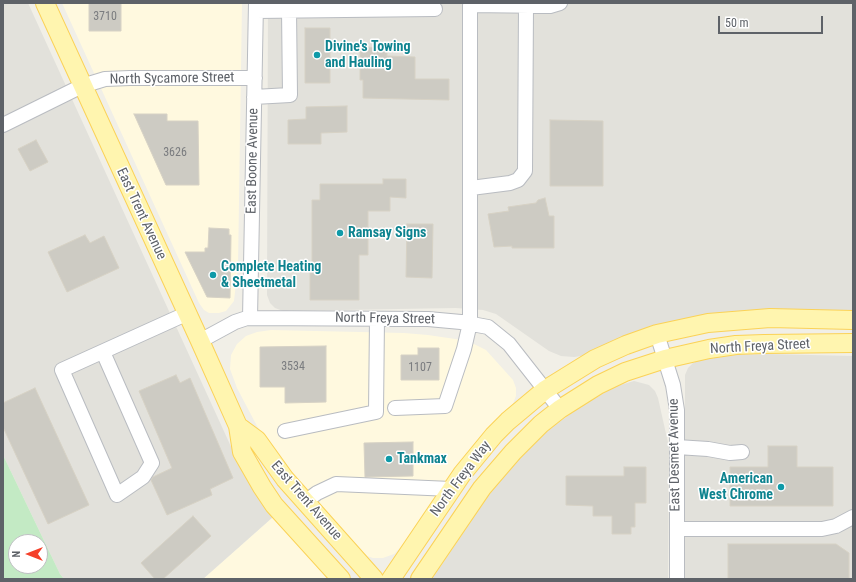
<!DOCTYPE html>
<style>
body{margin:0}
#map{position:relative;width:856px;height:582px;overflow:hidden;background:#f1efe7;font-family:"Roboto Condensed",sans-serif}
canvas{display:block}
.frame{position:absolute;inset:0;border:4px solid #5e6268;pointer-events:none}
.north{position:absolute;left:8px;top:534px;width:40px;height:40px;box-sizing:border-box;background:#fff;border:1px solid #bfc0c3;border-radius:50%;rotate:270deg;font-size:11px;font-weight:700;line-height:16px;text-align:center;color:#5e6268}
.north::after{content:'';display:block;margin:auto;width:14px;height:18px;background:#f5402a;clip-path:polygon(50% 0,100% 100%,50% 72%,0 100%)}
.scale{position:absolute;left:718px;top:16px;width:105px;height:18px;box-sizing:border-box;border:2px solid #5e6268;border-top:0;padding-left:5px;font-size:12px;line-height:14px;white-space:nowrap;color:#5e6268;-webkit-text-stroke:3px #fff;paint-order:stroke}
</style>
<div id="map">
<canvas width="856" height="582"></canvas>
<div class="frame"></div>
<div class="north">N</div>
<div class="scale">50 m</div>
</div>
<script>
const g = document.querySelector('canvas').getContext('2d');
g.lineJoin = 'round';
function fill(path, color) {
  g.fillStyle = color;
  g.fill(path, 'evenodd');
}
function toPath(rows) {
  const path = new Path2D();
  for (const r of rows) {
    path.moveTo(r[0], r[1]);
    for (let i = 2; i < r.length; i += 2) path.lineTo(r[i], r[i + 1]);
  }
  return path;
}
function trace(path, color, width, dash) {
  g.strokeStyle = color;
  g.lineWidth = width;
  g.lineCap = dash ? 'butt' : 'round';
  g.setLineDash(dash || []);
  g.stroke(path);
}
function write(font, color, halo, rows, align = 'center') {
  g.font = font + ' "Roboto Condensed",sans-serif';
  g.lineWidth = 3;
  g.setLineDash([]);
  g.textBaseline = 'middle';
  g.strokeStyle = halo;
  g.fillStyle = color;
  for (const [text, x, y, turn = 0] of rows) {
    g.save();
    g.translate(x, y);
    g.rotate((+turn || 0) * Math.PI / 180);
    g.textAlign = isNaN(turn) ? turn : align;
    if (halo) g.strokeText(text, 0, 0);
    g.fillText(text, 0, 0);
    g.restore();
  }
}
fill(toPath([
 [62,3,242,3,238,267,234,301,226,311,219,313,209,313,204,310,199,303],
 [271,330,404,333,428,335,462,340,474,344,486,350,513,380,516,388,516,396,512,406,489,427,473,447,447,480,416,529,403,545,394,554,383,558,373,558,367,556,286,469,257,426,237,388,230,369,231,355,237,344,246,336,257,332],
 [273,517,330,579,203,579]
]), '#fff9df');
fill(toPath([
 [3,3,28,3,233,451,246,475,273,517,203,579,64,579,60,574,3,455],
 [268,3,853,3,853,313,752,311,588,355,574,357,561,356,549,351,496,314,483,310,456,308,283,311,275,308,270,303,267,295],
 [767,354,853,356,853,579,685,579,685,375,688,368,693,363,700,360,736,355],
 [634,381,649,385,655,391,658,398,669,447,668,579,432,579,497,483,519,458,547,431,584,404,617,386]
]), '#e2e1db');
fill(toPath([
 [3,455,60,574,64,579,3,579],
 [16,542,40,542,40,566,16,566]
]), '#c3eac4');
const building = toPath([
 [89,3,121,3,121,31,89,31,89,3],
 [305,28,330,28,330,83,305,83,305,28],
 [360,47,387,48,387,56,415,57,415,79,449,79,449,100,363,98,363,80,360,80,360,47],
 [347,106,347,132,321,133,321,144,288,144,288,120,306,119,306,107,347,106],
 [134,114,167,114,167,121,198,121,199,185,166,185,134,114],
 [550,120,603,121,603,186,550,186,550,120],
 [36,140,48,162,30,171,18,149,36,140],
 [383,179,406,179,406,198,390,197,390,211,368,211,368,255,359,255,359,300,310,300,310,266,312,266,312,200,320,200,320,184,383,184,383,179],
 [545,198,549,216,554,216,554,248,512,248,512,246,494,247,488,214,509,211,508,207,536,203,538,200,545,198],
 [407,224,433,224,432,278,406,277,407,224],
 [209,228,229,229,229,235,231,235,230,298,207,297,185,252,205,252,205,248,208,248,209,228],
 [85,235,90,243,104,236,119,268,67,292,48,252,85,235],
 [326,346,326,402,285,403,285,387,260,387,260,347,326,346],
 [418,348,439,348,439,380,401,380,401,355,418,355,418,348],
 [176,375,180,383,190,378,233,478,210,489,212,495,167,515,151,480,153,477,172,468,139,391,176,375],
 [35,388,89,505,48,524,3,427,3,403,35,388],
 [413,442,413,476,365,477,364,443,413,442],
 [768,446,797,446,797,467,833,467,833,506,730,506,730,467,768,467,768,446],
 [624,467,646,467,646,503,635,503,635,527,631,527,631,534,612,534,612,516,593,516,593,506,566,505,566,476,624,476,624,467],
 [193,516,211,536,163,579,155,579,141,563,193,516],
 [728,544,836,544,849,553,849,579,728,579,728,544]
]);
fill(building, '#cdcbc3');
trace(building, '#d7d2c5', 1);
const minor = toPath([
 [256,11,435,9],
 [254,97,290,95,289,10],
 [3,125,82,86,105,79,130,78,255,78],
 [471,188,510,183,518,180,525,171,526,6],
 [250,318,256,3],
 [657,334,673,385,677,410,677,579],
 [200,341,235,322,247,318,428,319,461,322,488,327,509,344,560,409],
 [103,352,152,463,143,477,117,495,62,370,188,313],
 [395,408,445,406,464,349,470,323,470,5,550,6,560,3],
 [285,431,376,412,377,319],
 [677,447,708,449,730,453,742,452],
 [305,502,317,493,336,484,451,489],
 [677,529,822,529,836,526,853,517]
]);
const major = toPath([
 [45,3,200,341,238,426,242,452,262,487,274,505,341,579],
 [238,426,257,440,285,479,374,579],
 [391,579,462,474,494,435,508,421,545,390,595,359,626,345,657,334,708,323,770,318,853,320],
 [420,579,482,488,513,452,541,424,560,409,598,385,625,372,665,359,709,349,736,345,764,344,853,343]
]);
trace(minor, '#b9bcc1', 16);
trace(major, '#fbd257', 20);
trace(minor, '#fff', 14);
trace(major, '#fff5af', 18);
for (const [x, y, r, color] of [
 [317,55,4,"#0f9aa8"],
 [340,233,4,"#0f9aa8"],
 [213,275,4,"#0f9aa8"],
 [389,459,4,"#0f9aa8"],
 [781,487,4,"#0f9aa8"]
]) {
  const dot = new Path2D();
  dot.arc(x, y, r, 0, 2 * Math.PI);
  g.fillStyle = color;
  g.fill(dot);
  trace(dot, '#fff', 1.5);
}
write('12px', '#7a7c7f', null, [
 ["3710",105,17],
 ["3626",175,153],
 ["3534",293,367],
 ["1107",420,368]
]);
write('bold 14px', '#0d838f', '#fff', [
 ["Divine's Towing",325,47],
 ["and Hauling",325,63],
 ["Ramsay Signs",348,233],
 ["Complete Heating",221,267],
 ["& Sheetmetal",221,283],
 ["Tankmax",397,459],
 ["American",773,479,"right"],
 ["West Chrome",773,495,"right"]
], 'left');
write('14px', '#5e6268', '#fff', [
 ["North Sycamore Street",172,79,-1],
 ["East Boone Avenue",253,161,-89],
 ["East Trent Avenue",141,214,65],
 ["North Freya Street",385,319,1],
 ["North Freya Street",760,347,-3],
 ["East Desmet Avenue",675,455,-91],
 ["North Freya Way",461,479,-53],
 ["East Trent Avenue",306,501,49]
]);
</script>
